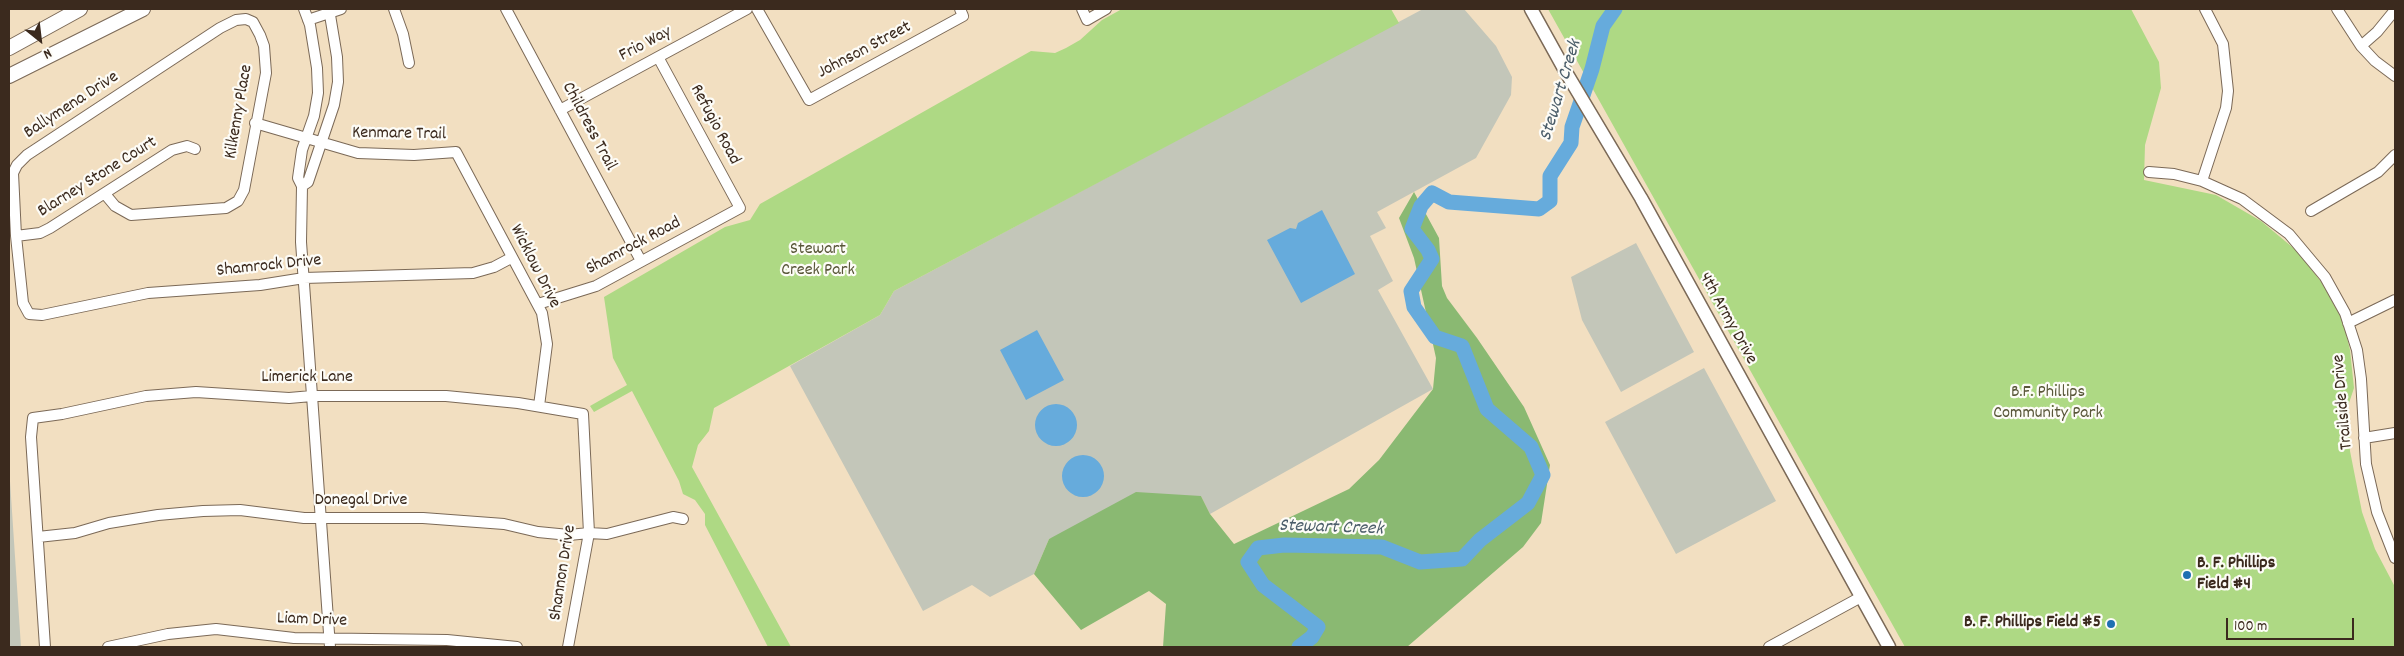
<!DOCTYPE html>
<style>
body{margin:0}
#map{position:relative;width:2404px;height:656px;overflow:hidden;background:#f2dfc1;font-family:Dekko,sans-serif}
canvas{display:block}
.frame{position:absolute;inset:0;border:10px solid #3b2a1e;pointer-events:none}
.north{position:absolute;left:15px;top:15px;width:50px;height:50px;-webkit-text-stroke:4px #fdfcf7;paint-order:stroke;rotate:151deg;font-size:14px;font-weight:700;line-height:20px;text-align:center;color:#3b2a1e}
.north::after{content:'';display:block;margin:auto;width:18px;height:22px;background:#3b2a1e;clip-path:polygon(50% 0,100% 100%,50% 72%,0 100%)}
.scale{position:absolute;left:2226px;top:618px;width:128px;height:22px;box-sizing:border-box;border:2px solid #3b2a1e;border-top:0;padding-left:6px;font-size:15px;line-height:18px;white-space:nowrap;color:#3b2a1e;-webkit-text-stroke:4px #fdfcf7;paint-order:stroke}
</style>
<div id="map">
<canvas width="2404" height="656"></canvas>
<div class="frame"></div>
<div class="north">N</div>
<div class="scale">100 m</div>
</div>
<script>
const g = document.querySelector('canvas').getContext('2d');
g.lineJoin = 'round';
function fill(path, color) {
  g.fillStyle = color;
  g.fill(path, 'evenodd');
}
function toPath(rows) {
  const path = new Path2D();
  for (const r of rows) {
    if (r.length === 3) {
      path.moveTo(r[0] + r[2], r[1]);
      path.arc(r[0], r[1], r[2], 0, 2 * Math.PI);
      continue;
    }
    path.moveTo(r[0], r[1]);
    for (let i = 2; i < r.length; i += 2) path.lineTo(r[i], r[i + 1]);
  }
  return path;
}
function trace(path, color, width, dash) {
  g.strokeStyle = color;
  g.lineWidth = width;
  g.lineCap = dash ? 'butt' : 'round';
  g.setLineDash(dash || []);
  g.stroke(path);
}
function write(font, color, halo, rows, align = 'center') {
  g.font = font + ' Dekko,sans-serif';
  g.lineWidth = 4.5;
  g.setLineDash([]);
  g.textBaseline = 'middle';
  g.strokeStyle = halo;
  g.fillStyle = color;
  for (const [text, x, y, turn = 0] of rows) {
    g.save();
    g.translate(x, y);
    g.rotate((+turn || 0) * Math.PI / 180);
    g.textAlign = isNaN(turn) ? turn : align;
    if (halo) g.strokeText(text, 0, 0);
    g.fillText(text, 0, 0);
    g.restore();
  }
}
fill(toPath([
 [1423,9,1464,9,1496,46,1512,77,1511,95,1476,158,1377,212,1386,228,1370,236,1393,281,1378,290,1433,389,1210,514,1201,496,1049,539,1034,574,990,597,972,585,923,611,790,366,880,315,894,291],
 [1636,243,1694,352,1621,392,1582,320,1571,277],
 [1704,368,1776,501,1676,554,1605,422],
 [9,466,21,647,9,647]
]), '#c3c6b9');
fill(toPath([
 [1122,9,1391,9,1399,23,894,291,880,315,714,408,709,431,698,445,692,467,791,647,768,647,705,525,705,514,695,500,683,494,679,481,632,391,594,412,590,406,627,385,613,358,604,297,725,227,750,220,760,204,1031,51,1055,53,1066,48,1080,40,1102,20],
 [1548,9,2131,9,2159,62,2161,88,2145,145,2144,180,2216,195,2261,221,2297,251,2322,283,2343,321,2350,350,2354,388,2348,406,2350,451,2362,512,2375,549,2395,587,2395,647,1905,647]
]), '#aed984');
fill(toPath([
 [1414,192,1439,238,1442,286,1447,298,1477,338,1524,407,1550,465,1541,523,1523,547,1407,647,1163,647,1166,604,1149,591,1081,630,1034,574,1049,539,1136,492,1201,496,1210,514,1234,544,1349,489,1379,460,1433,389,1436,358,1414,258,1399,218]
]), '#8ab972');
fill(toPath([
 [1322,210,1355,274,1301,303,1267,240,1290,228,1296,229,1298,223],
 [1037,330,1064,380,1026,400,1000,350],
 [1056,425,21],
 [1083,476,21]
]), '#66abdc');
trace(toPath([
 [1299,647,1312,637,1318,627,1263,585,1248,562,1258,548,1284,545,1382,547,1420,562,1462,559,1480,540,1528,503,1543,475,1531,447,1487,409,1462,346,1435,337,1414,307,1411,291,1432,259,1428,250,1412,229,1421,206,1432,193,1449,202,1539,209,1550,201,1550,176,1571,143,1572,127,1592,69,1603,26,1615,9]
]), '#66abdc', 15);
const minor = toPath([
 [304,9,310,25,317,68,318,93,314,116,302,150,298,178,302,186,301,242,330,647],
 [394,9,403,34,409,63],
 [506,9,641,261],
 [757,9,809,100,963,16,960,9],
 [1082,9,1087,20,1106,9],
 [2337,9,2361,46,2375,61,2395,76],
 [308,20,341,9],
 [2361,46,2377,32,2395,10],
 [560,110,747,9],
 [255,123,358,153,414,155,456,152,542,313,547,344,539,406],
 [2149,172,2174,174,2202,181,2242,199,2289,234,2325,277,2345,313,2357,350,2361,379,2366,464,2377,512,2395,558],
 [2202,181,2226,108,2228,91,2223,44,2205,9],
 [302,186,308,182,334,105,338,82,337,57,329,9],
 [105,194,115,206,131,215,226,208,238,201,244,190,266,73,264,46,260,35,253,22,246,19,236,20,220,28,27,155,17,165,13,173,16,236,23,303,29,314,42,315,148,293,260,285,304,278,473,273,494,267,511,258],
 [2311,211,2378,172,2395,155],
 [16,236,40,233,50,228,172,150,187,146,195,149],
 [538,304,596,286,740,208,658,57],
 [2348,323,2395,300],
 [2364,438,2395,433],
 [38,537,75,533,109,523,158,515,203,511,240,510,304,518,423,518,504,524,538,532,569,535,589,533,607,534,673,517,683,519],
 [45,647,31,437,33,418,62,414,146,396,196,392,289,398,312,396,446,396,518,403,583,414,589,533,568,647],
 [108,647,168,634,216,629,294,638,447,640,517,647],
 [1769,647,1861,597]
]);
const tertiary = toPath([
 [1531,9,1567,74,1641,198,1889,647]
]);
const secondary = toPath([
 [9,48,80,9],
 [9,76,143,9]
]);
trace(minor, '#7b6957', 12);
trace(tertiary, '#7b6957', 15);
trace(secondary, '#7b6957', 16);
trace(minor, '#fff', 10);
trace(tertiary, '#fff', 12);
trace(secondary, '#fff', 14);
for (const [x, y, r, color] of [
 [2187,575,5,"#1f6fb2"],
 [2111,624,5,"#1f6fb2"]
]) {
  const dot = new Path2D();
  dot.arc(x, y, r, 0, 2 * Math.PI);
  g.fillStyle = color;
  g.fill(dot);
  trace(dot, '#fdfcf7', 2);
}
write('18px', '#3b2a1e', '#fdfcf7', [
 ["Frio Way",646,45,-28],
 ["Johnson Street",865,51,-28],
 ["Ballymena Drive",72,106,-33],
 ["Kilkenny Place",240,112,-80],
 ["Refugio Road",714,125,62],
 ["Childress Trail",588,127,62],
 ["Kenmare Trail",399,135,1],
 ["Blarney Stone Court",98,178,-32],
 ["Shamrock Road",634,247,-28],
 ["Shamrock Drive",269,267,-6],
 ["Wicklow Drive",534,267,63],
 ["4th Army Drive",1727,319,61],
 ["Limerick Lane",307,379],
 ["Trailside Drive",2344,402,-95],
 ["Donegal Drive",361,502],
 ["Shannon Drive",564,573,-81],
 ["Liam Drive",312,621,2]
]);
write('18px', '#585638', '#fdfcf7', [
 ["Stewart",818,251],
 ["Creek Park",818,272],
 ["B.F. Phillips",2048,394],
 ["Community Park",2048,415]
]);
write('bold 18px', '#3b2a1e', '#fdfcf7', [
 ["B. F. Phillips",2197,565],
 ["Field #4",2197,586],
 ["B. F. Phillips Field #5",2101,624,"right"]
], 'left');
write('italic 19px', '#4c5e6a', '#fdfcf7', [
 ["Stewart Creek",1562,91,-73],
 ["Stewart Creek",1331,529,2]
]);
</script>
